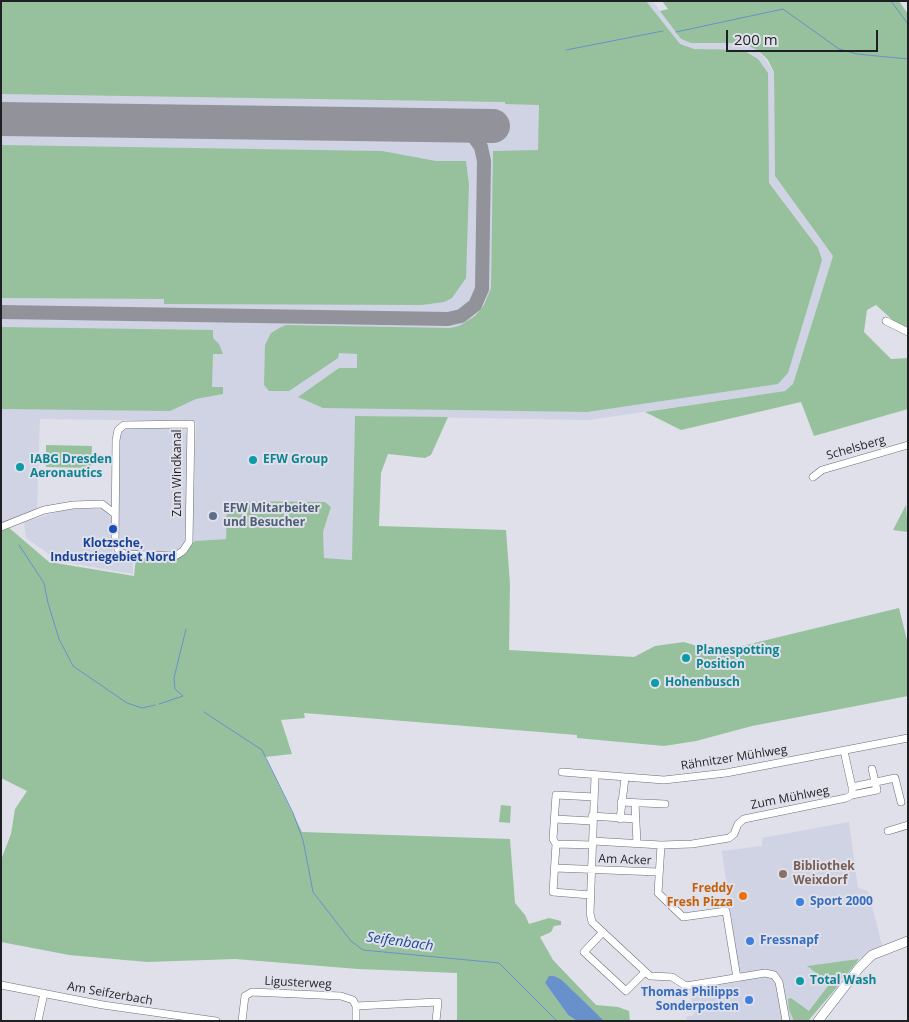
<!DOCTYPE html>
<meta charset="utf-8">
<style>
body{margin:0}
#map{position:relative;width:909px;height:1022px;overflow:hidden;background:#dfe0ea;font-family:"Open Sans",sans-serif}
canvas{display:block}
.frame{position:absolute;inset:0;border:2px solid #1f2023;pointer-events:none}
.scale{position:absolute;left:726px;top:30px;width:152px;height:22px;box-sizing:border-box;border:2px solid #1f2023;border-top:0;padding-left:6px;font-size:15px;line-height:18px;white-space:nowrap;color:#1f2023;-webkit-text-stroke:4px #dfe0ea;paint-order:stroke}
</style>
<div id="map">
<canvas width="909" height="1022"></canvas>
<div class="frame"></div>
<div class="scale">200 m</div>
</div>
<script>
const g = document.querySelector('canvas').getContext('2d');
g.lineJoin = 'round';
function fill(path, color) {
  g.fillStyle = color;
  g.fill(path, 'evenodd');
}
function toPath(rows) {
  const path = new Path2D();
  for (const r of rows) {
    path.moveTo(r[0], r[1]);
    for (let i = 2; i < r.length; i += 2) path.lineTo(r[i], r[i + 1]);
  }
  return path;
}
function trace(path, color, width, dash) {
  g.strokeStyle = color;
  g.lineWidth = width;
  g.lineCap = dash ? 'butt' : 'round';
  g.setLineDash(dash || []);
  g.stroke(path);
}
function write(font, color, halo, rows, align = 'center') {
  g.font = font + ' "Open Sans",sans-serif';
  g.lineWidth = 4;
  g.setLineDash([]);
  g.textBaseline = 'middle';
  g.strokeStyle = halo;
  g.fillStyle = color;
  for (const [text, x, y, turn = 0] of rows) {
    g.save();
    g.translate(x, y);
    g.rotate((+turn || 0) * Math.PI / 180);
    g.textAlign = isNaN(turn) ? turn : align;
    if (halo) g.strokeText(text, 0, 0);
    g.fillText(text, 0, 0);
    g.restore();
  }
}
fill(toPath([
 [1,1,653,1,681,39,691,43,743,43,759,51,774,72,775,176,833,256,793,384,785,391,589,420,355,416,353,560,324,558,323,532,331,507,325,502,226,539,196,541,192,544,196,421,40,419,37,509,1,523],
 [123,428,178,428,185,430,187,434,186,541,180,551,173,554,125,551,117,541,118,439],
 [67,509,104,509,107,512,111,518,113,557,133,557,133,574,59,561,26,538,24,522],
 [849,822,858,888,868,891,882,945,859,959,808,1021,687,1021,686,1017,694,1015,690,989,740,982,722,851,762,846,762,838]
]), '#cfd3e3');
fill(toPath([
 [1,1,646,1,680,44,694,49,743,50,758,59,768,73,769,183,818,248,822,260,788,373,778,384,587,412,323,408,298,397,339,368,357,368,357,354,339,353,338,358,289,391,269,391,264,385,265,345,271,333,281,327,286,325,450,328,459,326,475,316,484,305,491,288,493,151,538,150,539,105,505,104,505,102,1,94],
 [662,1,899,1,908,14,908,329,898,325,876,305,867,310,864,332,891,359,908,358,908,409,814,436,801,402,681,430,645,412,785,391,793,384,833,256,775,176,774,72,768,60,759,51,743,43,691,43,681,39,660,11,668,9],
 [1,145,382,151,436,161,466,161,469,185,466,278,452,298,444,302,422,305,164,304,164,299,1,298],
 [1,327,213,330,213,338,219,344,223,354,213,354,212,387,223,387,223,394,196,399,170,411,1,409],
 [355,416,448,417,431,455,425,458,388,454,381,473,379,526,506,530,510,584,509,650,634,657,655,646,684,642,717,652,899,608,908,644,908,696,752,726,696,741,664,746,577,738,577,735,304,713,305,718,281,720,292,754,265,757,302,832,510,839,515,903,525,915,529,924,549,918,561,921,561,925,554,926,551,932,540,937,553,960,596,1005,618,1007,629,1011,630,1021,602,1020,562,980,545,983,568,1015,577,1021,457,1021,457,973,358,969,235,959,147,962,69,955,1,942,1,860,11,834,15,809,27,791,1,778,1,529,7,526,49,562,134,576,136,558,175,559,195,541,226,539,227,501,325,502,331,507,323,532,324,558,352,560],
 [46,445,92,446,91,468,46,467],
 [906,505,908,532,893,530],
 [501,805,511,806,510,823,499,822],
 [859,959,844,978,827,981,807,966],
 [828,986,838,986,808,1021,794,1021,789,1010,788,999,791,998,809,1011]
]), '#97c19d');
fill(toPath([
 [549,976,554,976,562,980,604,1021,577,1021,568,1015,545,983]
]), '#6891cb');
trace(toPath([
 [891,1,908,24],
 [676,32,783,9,839,49,857,54,908,59],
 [566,50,663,31],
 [19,545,44,583,48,603,59,639,73,666,127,703,142,708,155,705],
 [159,704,183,696,175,689,174,678,186,629],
 [204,712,262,750,293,813,303,840,313,892,351,941,363,950,499,963,557,1021]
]), '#6891cb', 1);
trace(toPath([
 [1,312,448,319,461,316,475,305,482,289,484,161,481,147,474,137,463,129,451,126]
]), '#92929a', 14);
trace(toPath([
 [1,119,493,126]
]), '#92929a', 34);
const minor = toPath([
 [886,321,908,332],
 [191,424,189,542,183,551,175,556,124,554,119,551,115,542,116,440,118,430,124,425,191,424],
 [813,477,822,470,908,445],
 [1,527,44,510,73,505,102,504,115,514],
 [562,772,664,780,726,773,908,738],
 [595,776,590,913,592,922,650,976,672,977,686,986,765,973,774,975,779,982,786,1021],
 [852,787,895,778,901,802],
 [852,795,877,790,872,769],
 [621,802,665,804],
 [635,803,637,843],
 [592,816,635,819],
 [555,819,592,821],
 [620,819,625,778],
 [888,831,908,825],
 [593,841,661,845,692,844,729,838,734,834,738,824,744,819,846,798,852,795,852,787,844,751],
 [556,844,593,845],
 [661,845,658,893,683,917,726,911,737,978],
 [555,868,658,872],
 [590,895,553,892,556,844,553,839,556,795,594,797],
 [603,932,584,952,626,991,645,972],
 [1,985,103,1005,216,1021],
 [356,1006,438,1002,436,1021],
 [38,1021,44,993],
 [242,1021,245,996,252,992,341,996,353,1000,356,1006,356,1021]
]);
const major = toPath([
 [818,1021,859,968,872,955,908,941]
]);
trace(minor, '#6c6d76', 8);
trace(major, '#6c6d76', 10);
trace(minor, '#fff', 7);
trace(major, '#fff', 9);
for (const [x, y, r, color] of [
 [253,460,5,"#0f9aa8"],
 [20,467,5,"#0f9aa8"],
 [213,516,5,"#5c6f8a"],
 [113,529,5,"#1a4fb4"],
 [686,658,5,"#0f9aa8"],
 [655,683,5,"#0f9aa8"],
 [783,874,5,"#8d6e63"],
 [743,896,5,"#e8710a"],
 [800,902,5,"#3f7fe0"],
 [750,941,5,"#3f7fe0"],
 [800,981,5,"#0f9aa8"],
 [749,1000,5,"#3f7fe0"]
]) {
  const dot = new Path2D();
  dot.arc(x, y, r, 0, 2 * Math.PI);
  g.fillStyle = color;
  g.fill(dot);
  trace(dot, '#dfe0ea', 2);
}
write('12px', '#1f2023', '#dfe0ea', [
 ["Schelsberg",856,448,-16],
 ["Zum Windkanal",178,473,-90],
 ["Rähnitzer Mühlweg",734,758,-9],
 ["Zum Mühlweg",790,798,-11],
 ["Am Acker",625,860,2],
 ["Ligusterweg",298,983,3],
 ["Am Seifzerbach",110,994,10]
]);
write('bold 12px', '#0d838f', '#dfe0ea', [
 ["IABG Dresden",30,460],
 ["Aeronautics",30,474],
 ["EFW Group",263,460],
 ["Planespotting",696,651],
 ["Position",696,665],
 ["Hohenbusch",665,683],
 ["Total Wash",810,981]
], 'left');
write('bold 12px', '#4e5e75', '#dfe0ea', [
 ["EFW Mitarbeiter",223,509],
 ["und Besucher",223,523]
], 'left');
write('bold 12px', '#164399', '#dfe0ea', [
 ["Klotzsche,",113,544],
 ["Industriegebiet Nord",113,558]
]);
write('bold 12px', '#785e54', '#dfe0ea', [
 ["Bibliothek",793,867],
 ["Weixdorf",793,881]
], 'left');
write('bold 12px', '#c56008', '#dfe0ea', [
 ["Freddy",733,889],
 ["Fresh Pizza",733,903]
], 'right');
write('bold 12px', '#366cbe', '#dfe0ea', [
 ["Sport 2000",810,902],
 ["Fressnapf",760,941],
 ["Thomas Philipps",739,993,"right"],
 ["Sonderposten",739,1007,"right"]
], 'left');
write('italic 14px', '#184c92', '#dfe0ea', [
 ["Seifenbach",400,942,8]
]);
</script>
